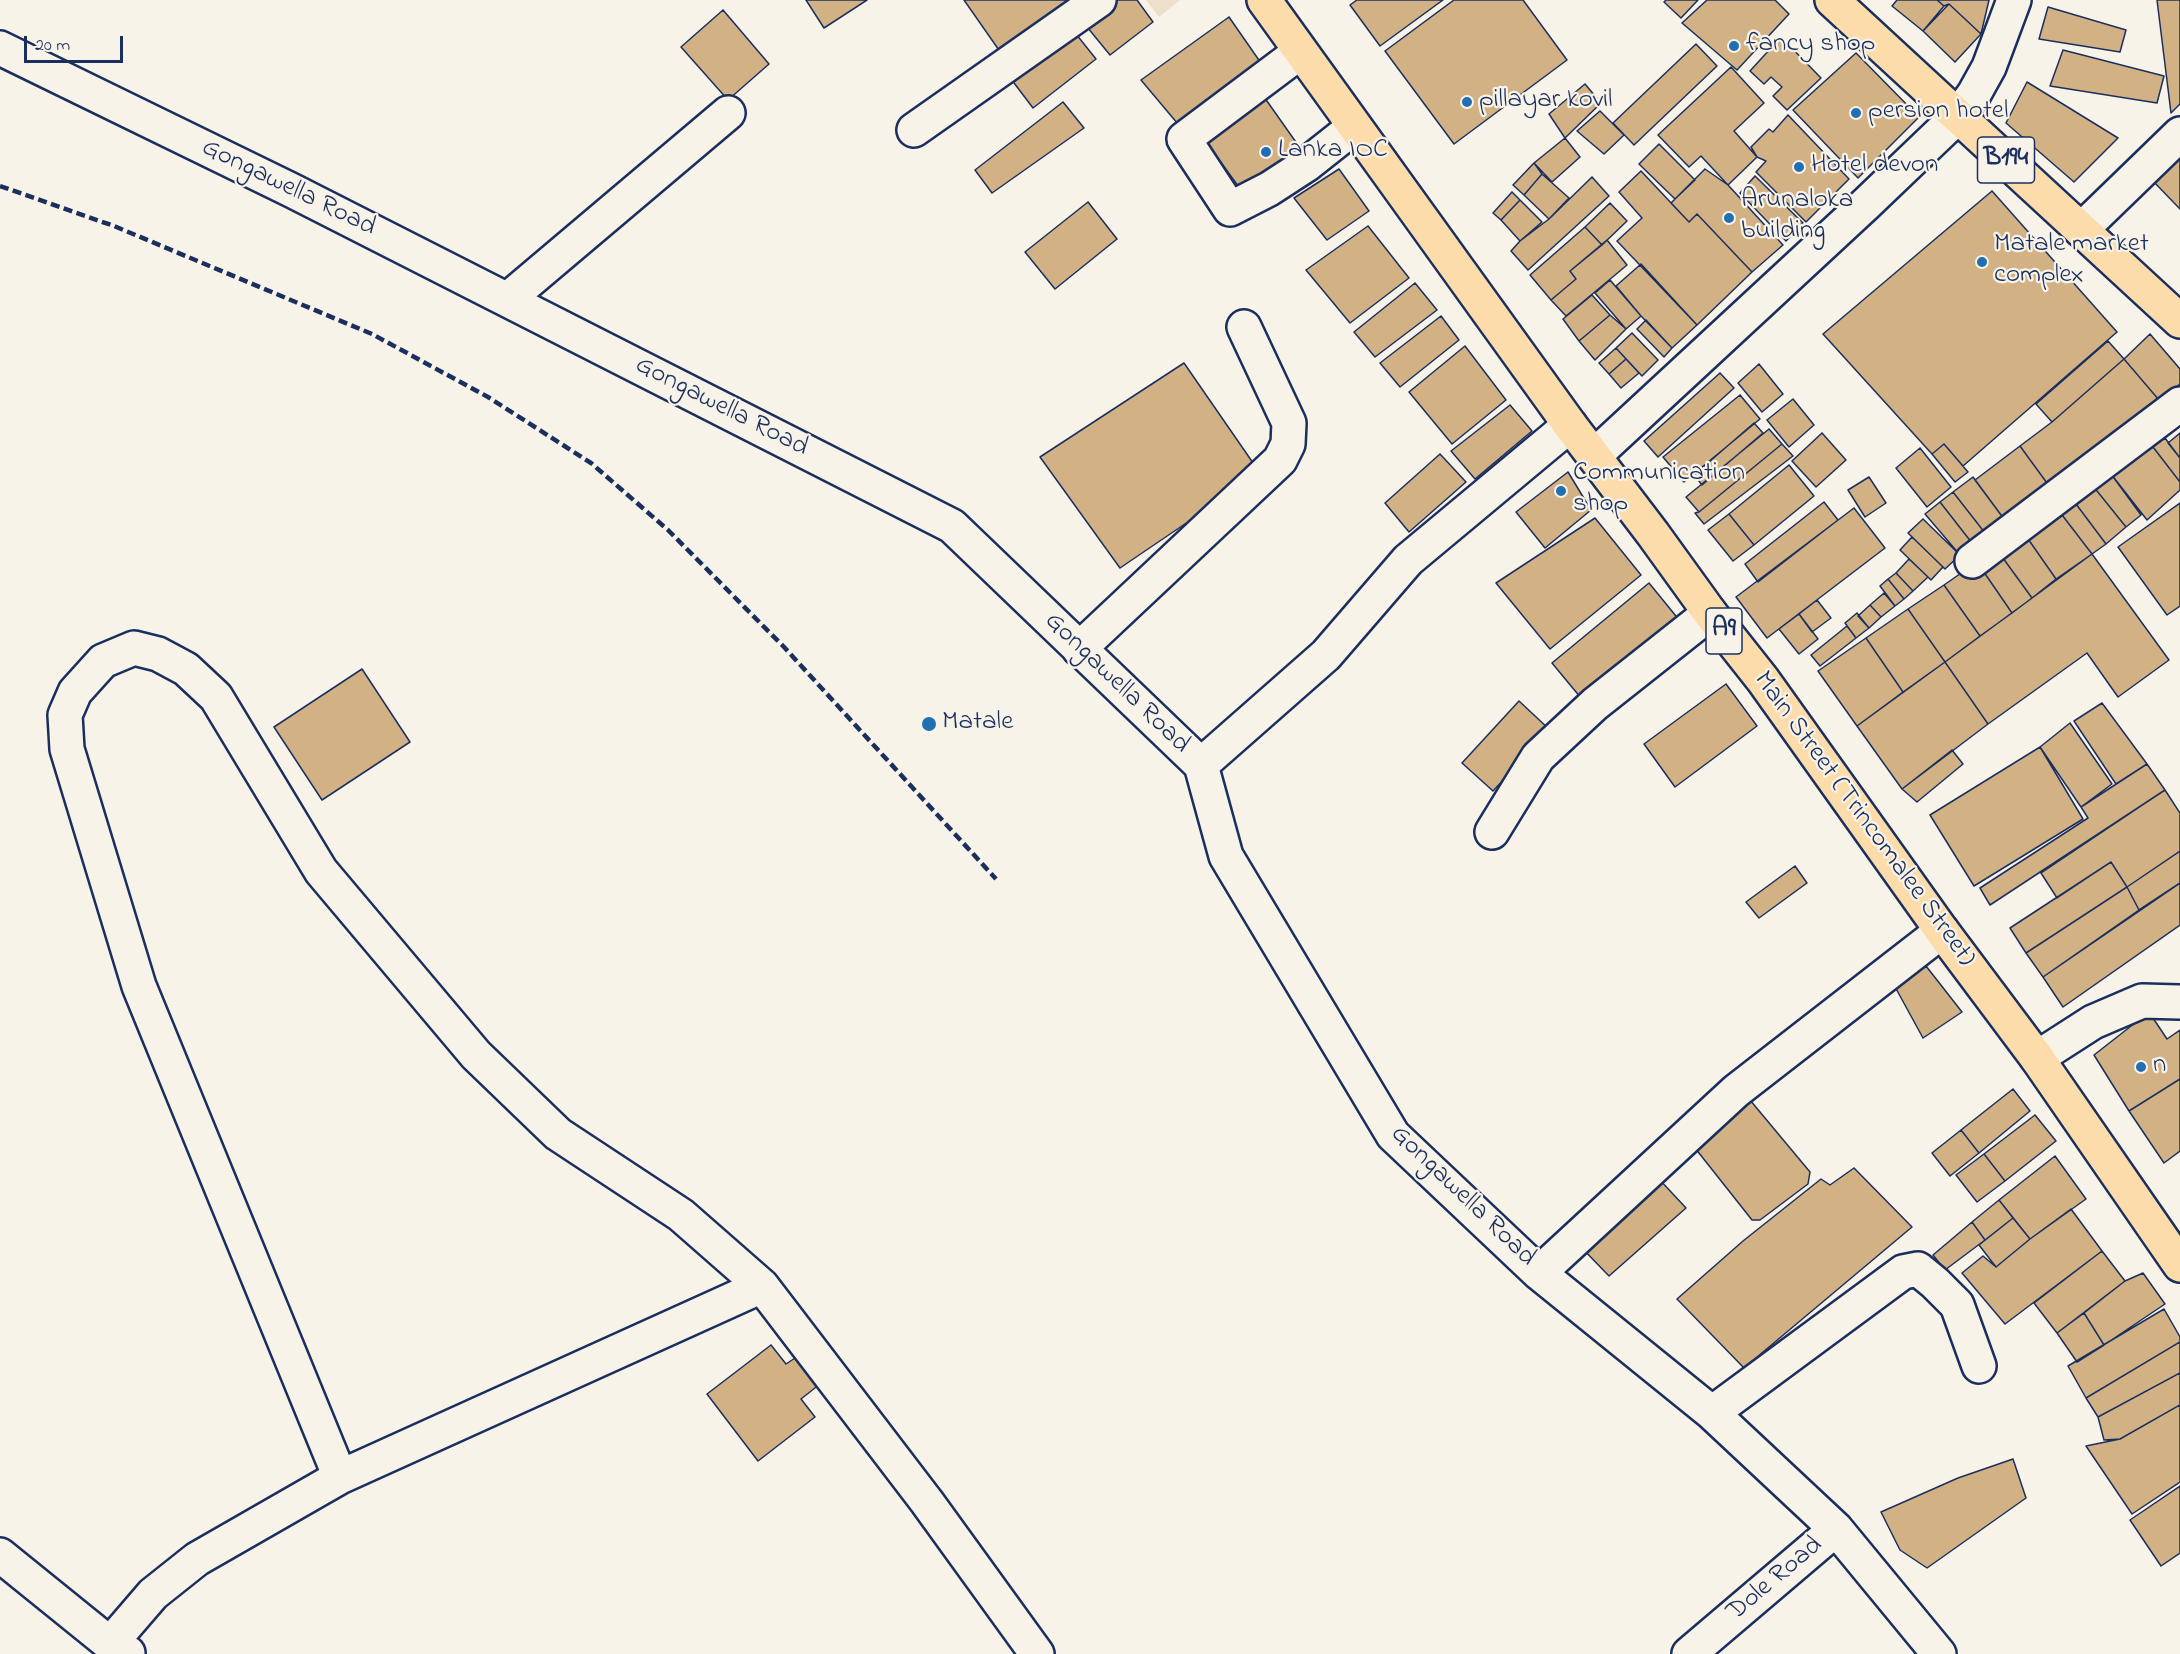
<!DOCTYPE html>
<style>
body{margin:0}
#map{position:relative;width:2180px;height:1654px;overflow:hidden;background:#f7f3e8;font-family:"Indie Flower",sans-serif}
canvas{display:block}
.scale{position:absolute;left:24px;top:36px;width:99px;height:27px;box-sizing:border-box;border:3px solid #1b2f5e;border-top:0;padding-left:8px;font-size:18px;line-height:21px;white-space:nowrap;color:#1b2f5e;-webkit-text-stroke:4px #f7f3e8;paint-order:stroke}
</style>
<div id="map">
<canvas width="2180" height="1654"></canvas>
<div class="scale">20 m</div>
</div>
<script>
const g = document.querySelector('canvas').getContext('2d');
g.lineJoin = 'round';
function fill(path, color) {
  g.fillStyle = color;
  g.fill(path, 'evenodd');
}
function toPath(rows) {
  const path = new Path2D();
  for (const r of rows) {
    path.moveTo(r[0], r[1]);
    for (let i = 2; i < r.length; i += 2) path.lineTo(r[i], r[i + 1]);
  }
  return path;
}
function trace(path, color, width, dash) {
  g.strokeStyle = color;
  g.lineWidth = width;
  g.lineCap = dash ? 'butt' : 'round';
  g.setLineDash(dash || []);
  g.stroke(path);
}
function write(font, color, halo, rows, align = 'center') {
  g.font = font + ' "Indie Flower",sans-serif';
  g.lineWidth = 4.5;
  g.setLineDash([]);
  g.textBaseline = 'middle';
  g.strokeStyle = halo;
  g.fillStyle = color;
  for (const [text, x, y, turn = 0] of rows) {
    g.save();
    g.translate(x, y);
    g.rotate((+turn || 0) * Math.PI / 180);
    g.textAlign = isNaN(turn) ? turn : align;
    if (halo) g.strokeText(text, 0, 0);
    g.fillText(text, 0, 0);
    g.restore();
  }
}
fill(toPath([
 [1146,0,1180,0,1159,17]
]), '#ece0ca');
const building = toPath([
 [806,0,867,0,824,28,806,0],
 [964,0,1076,0,1001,53,964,0],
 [1116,0,1137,0,1153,22,1110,55,1083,22,1116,0],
 [1357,0,1443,0,1380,46,1350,5,1357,0],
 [1454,0,1523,0,1567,60,1454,144,1385,51,1454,0],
 [1666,0,1698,0,1681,18,1664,2,1666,0],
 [1707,0,1775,0,1789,14,1737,70,1682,23,1707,0],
 [1897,0,1937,0,1944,6,1923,31,1892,6,1897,0],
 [1937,0,1989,0,1981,34,1949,4,1944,6,1937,0],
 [2157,0,2180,0,2180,104,2171,113,2157,0],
 [1949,4,1981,34,1955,62,1923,31,1949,4],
 [2048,7,2126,30,2120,52,2039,39,2048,7],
 [723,10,769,64,728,100,681,47,723,10],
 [1229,17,1263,66,1183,130,1141,80,1229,17],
 [1072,29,1096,59,1033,108,1008,75,1072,29],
 [1781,37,1821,78,1787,110,1773,96,1782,87,1771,77,1764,84,1750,71,1781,37],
 [1696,44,1717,66,1634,145,1613,123,1696,44],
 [2063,50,2164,76,2157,103,2050,86,2063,50],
 [1856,53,1919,117,1858,178,1793,110,1856,53],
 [1731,67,1764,103,1734,131,1757,157,1728,185,1701,156,1689,167,1658,135,1731,67],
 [2027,82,2118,138,2074,182,2006,123,2027,82],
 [1585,84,1601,103,1565,138,1549,114,1585,84],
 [1262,94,1305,155,1244,194,1203,138,1262,94],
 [1063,102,1084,128,992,193,975,170,1063,102],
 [1600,111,1624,135,1604,154,1577,131,1600,111],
 [1788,115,1849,179,1806,222,1756,172,1766,161,1757,157,1751,147,1769,129,1773,132,1788,115],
 [1565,138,1580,157,1552,182,1534,163,1565,138],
 [1659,144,1695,180,1675,199,1639,164,1659,144],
 [2180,155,2180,209,2153,181,2180,155],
 [1534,163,1542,174,1524,195,1513,185,1534,163],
 [1339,169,1369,211,1327,240,1294,198,1339,169],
 [1705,169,1728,185,1783,245,1752,272,1697,214,1689,222,1671,203,1705,169],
 [1641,171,1689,222,1697,214,1752,272,1697,325,1617,241,1642,218,1619,192,1641,171],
 [1542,174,1569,198,1549,219,1524,195,1542,174],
 [1755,176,1803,223,1786,241,1740,193,1755,176],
 [1592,177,1609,196,1528,270,1511,251,1520,241,1549,219,1592,177],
 [1992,191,2117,332,1963,466,1944,444,1932,454,1823,334,1992,191],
 [1512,192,1520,200,1501,220,1493,213,1512,192],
 [1520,200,1542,222,1520,241,1501,220,1520,200],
 [1088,202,1117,239,1055,289,1025,252,1088,202],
 [1610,203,1627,221,1602,245,1585,227,1610,203],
 [1368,226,1409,278,1350,323,1306,270,1368,226],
 [1585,227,1602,245,1570,271,1576,279,1551,300,1530,275,1585,227],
 [1607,240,1627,265,1566,316,1551,300,1576,279,1570,271,1607,240],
 [1641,264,1697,325,1672,348,1641,316,1616,286,1641,264],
 [1610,280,1641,316,1626,329,1595,293,1610,280],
 [1415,283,1437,310,1375,357,1354,332,1415,283],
 [1592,295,1610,315,1579,341,1563,319,1592,295],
 [1610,315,1626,329,1595,360,1579,341,1610,315],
 [1441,316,1459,340,1400,387,1380,363,1441,316],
 [1646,320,1672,348,1664,357,1637,329,1646,320],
 [1632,333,1658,360,1642,376,1616,348,1632,333],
 [2150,334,2180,369,2180,384,2159,400,2124,359,2150,334],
 [2108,341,2124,359,2052,422,2036,404,2108,341],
 [1465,346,1506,400,1452,444,1409,392,1465,346],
 [1616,348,1626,359,1609,374,1599,363,1616,348],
 [1626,359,1639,373,1621,388,1609,374,1626,359],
 [2124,359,2159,400,2052,490,2020,446,2052,422,2124,359],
 [1184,363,1260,473,1120,568,1040,457,1184,363],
 [1759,364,1783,394,1762,412,1738,383,1759,364],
 [1720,373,1734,388,1658,457,1644,441,1720,373],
 [1740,395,1760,419,1684,482,1663,457,1740,395],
 [1793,399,1814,425,1789,447,1767,420,1793,399],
 [1510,405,1532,431,1475,479,1451,451,1510,405],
 [1754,423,1763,433,1702,485,1694,475,1754,423],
 [1769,429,1782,444,1699,512,1686,497,1769,429],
 [1822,433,1846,460,1816,487,1792,461,1822,433],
 [2180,433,2180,458,2168,443,2180,433],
 [2165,438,2180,458,2180,482,2153,447,2165,438],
 [1782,444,1793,456,1704,524,1695,513,1699,512,1782,444],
 [1944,444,1968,472,1955,482,1932,454,1944,444],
 [2020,446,2052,490,2007,523,1975,480,2020,446],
 [2153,447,2180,482,2180,490,2147,520,2111,474,2153,447],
 [1920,448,1951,487,1927,507,1896,468,1920,448],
 [1440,454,1466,482,1409,532,1385,503,1440,454],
 [1789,465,1814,496,1754,545,1729,514,1789,465],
 [1568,472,1591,510,1545,548,1516,512,1568,472],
 [2111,474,2141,515,2126,527,2093,486,2111,474],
 [1869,477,1886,503,1865,517,1848,490,1869,477],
 [1973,477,2007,523,1985,533,1953,492,1973,477],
 [2093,486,2126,527,2106,544,2073,500,2093,486],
 [1953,492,1985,533,1972,543,1940,502,1953,492],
 [2073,500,2106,544,2092,554,2059,511,2073,500],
 [1824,502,1838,520,1758,582,1745,564,1824,502],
 [1940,502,1972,543,1960,555,1925,514,1940,502],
 [2180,503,2180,606,2167,615,2118,547,2180,503],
 [1854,508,1885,548,1767,638,1736,597,1854,508],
 [2059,511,2092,554,2056,579,2026,536,2059,511],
 [1729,514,1754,545,1733,561,1708,530,1729,514],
 [1595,518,1641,575,1550,649,1496,583,1595,518],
 [1923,519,1960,555,1945,569,1908,533,1923,519],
 [2026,536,2056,579,2032,598,2000,554,2026,536],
 [1912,537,1943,567,1931,580,1900,550,1912,537],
 [2000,554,2032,598,2012,613,1977,562,2000,554],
 [2092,554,2169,660,2118,697,2087,653,1988,724,1945,662,2092,554],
 [1909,559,1928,577,1913,591,1896,573,1909,559],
 [1977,562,2012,613,1980,636,1944,585,1977,562],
 [1896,573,1913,591,1904,599,1888,579,1896,573],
 [1888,579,1904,599,1895,606,1880,586,1888,579],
 [1649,583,1680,621,1581,698,1552,663,1649,583],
 [1944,585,1980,636,1945,662,1908,609,1944,585],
 [1884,593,1895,606,1881,617,1870,605,1884,593],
 [1817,600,1831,618,1812,632,1799,614,1817,600],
 [1870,605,1881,617,1869,628,1858,616,1870,605],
 [1908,609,1945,662,1903,692,1866,638,1908,609],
 [1857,613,1869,628,1856,638,1845,623,1857,613],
 [1799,614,1818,639,1799,654,1779,629,1799,614],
 [1847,626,1856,638,1820,666,1811,655,1847,626],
 [1866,638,1903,692,1857,726,1818,671,1866,638],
 [1945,662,1988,724,1902,789,1857,726,1945,662],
 [362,669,410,742,322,800,274,727,362,669],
 [1726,684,1757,726,1675,787,1644,744,1726,684],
 [1519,701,1550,730,1493,791,1462,763,1519,701],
 [2102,703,2147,764,2116,784,2074,721,2102,703],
 [2070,723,2112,784,2081,807,2040,747,2070,723],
 [2040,747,2083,819,1974,886,1930,815,2040,747],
 [1952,750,1963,764,1917,802,1902,789,1952,750],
 [2147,764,2165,790,1990,905,1980,888,2088,818,2081,807,2147,764],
 [2165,790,2180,813,2180,851,2127,887,2111,862,2057,898,2041,873,2165,790],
 [2180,851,2180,883,2139,910,2127,887,2180,851],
 [2111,862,2127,887,2026,953,2010,928,2111,862],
 [1795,866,1807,883,1759,918,1746,902,1795,866],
 [2180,883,2180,925,2063,1007,2043,977,2180,883],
 [2127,887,2139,910,2043,977,2026,953,2127,887],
 [1926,966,1962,1012,1923,1038,1894,985,1926,966],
 [2149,1012,2167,1039,2180,1030,2180,1079,2129,1111,2094,1055,2149,1012],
 [2180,1079,2180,1151,2164,1163,2129,1111,2180,1079],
 [2013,1089,2030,1111,1979,1153,1961,1130,2013,1089],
 [1750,1100,1810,1172,1808,1184,1760,1220,1752,1220,1695,1148,1750,1100],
 [2035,1115,2056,1141,2005,1181,1984,1154,2035,1115],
 [1961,1130,1979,1153,1950,1176,1932,1153,1961,1130],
 [1984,1154,2005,1181,1977,1202,1956,1175,1984,1154],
 [2055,1156,2086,1199,2030,1239,1999,1200,2055,1156],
 [1854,1168,1912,1227,1744,1368,1677,1299,1743,1241,1821,1179,1830,1185,1854,1168],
 [1658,1178,1686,1208,1609,1276,1579,1245,1658,1178],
 [1999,1200,2013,1218,1985,1240,1972,1222,1999,1200],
 [2071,1209,2102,1251,2005,1324,1962,1273,1983,1256,1996,1267,2030,1239,2071,1209],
 [2013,1218,2030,1239,1996,1267,1979,1245,2013,1218],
 [1972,1222,1985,1240,1945,1270,1933,1255,1972,1222],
 [2102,1251,2125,1281,2057,1333,2034,1303,2102,1251],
 [2143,1273,2165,1304,2104,1345,2084,1313,2125,1281,2143,1273],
 [2164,1309,2180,1337,2180,1342,2086,1398,2068,1366,2164,1309],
 [2084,1313,2104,1345,2077,1362,2057,1333,2084,1313],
 [2180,1342,2180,1373,2098,1417,2086,1398,2180,1342],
 [771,1345,786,1364,798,1356,820,1384,801,1399,815,1417,758,1461,707,1394,771,1345],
 [2180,1373,2180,1405,2120,1439,2104,1440,2098,1417,2180,1373],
 [2180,1405,2180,1482,2132,1514,2086,1446,2120,1439,2180,1405],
 [2013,1459,2026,1498,1927,1568,1900,1550,1881,1512,1958,1478,2013,1459],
 [2180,1486,2180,1553,2161,1566,2130,1520,2180,1486]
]);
fill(building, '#d2b285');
trace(building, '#1b2f5e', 1.5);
const minor = toPath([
 [0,48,291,190,952,526,1201,765,1226,856,1393,1135,1539,1273,1712,1413,1836,1529,1939,1654],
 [1300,52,1184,139,1230,209,1269,189,1306,165,1354,127],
 [914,130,1099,0],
 [2081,230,2180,134],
 [508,299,728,113],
 [1594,456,1866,204,1958,116,1974,94,1989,67,2014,0],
 [1972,561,2180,404],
 [1079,649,1280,460,1288,444,1289,423,1244,327],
 [1201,765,1326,655,1408,560,1570,425],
 [1492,832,1538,757,1595,704,1710,613],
 [2037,1058,2093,1022,2142,1001,2180,1002],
 [1539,1273,1736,1091,1942,931],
 [1712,1413,1903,1272,1918,1269,1935,1283,1957,1305,1979,1366],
 [340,1477,139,986,67,749,65,715,75,692,103,661,134,648,158,654,186,669,216,697,321,871,476,1055,558,1134,681,1215,762,1286,927,1502,1037,1654],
 [0,1555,110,1644,128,1653],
 [110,1644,153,1594,197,1559,340,1477,762,1286],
 [1689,1654,1836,1529]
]);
const major = toPath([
 [1832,0,2180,321]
]);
const highway = toPath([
 [1264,0,1570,425,1653,534,1710,613,1763,680,1942,931,2037,1058,2180,1265]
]);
trace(minor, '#1b2f5e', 38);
trace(major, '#1b2f5e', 38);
trace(highway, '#1b2f5e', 38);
trace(minor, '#f7f3e8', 33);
trace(major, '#fddcac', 33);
trace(highway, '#fddcac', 33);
trace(toPath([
 [0,186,114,226,372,334,488,397,591,463,668,530,784,647,996,879]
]), '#1b2f5e', 4.5, [9, 4.5]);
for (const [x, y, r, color] of [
 [1734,46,6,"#1f6fb2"],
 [1467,102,6,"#1f6fb2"],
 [1856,113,6,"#1f6fb2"],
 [1266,152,6,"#1f6fb2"],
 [1799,167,6,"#1f6fb2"],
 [1729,218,6,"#1f6fb2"],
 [1982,262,6,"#1f6fb2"],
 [1561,491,6,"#1f6fb2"],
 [929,724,8,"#1f6fb2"],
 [2141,1067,6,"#1f6fb2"]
]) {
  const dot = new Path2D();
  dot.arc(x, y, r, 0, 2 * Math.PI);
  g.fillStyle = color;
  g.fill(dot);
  trace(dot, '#f7f3e8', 2);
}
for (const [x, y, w] of [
 [2006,160,57],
 [1724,631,36]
]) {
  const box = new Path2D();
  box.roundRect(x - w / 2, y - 23, w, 46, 4.5);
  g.fillStyle = '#f7f3e8';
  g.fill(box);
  trace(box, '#1b2f5e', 1.5);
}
write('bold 26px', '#1b2f5e', null, [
 ["B194",2006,160],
 ["A9",1724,631]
]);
write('27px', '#1b2f5e', '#f7f3e8', [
 ["fancy shop",1746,46],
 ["pillayar kovil",1479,102],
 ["persion hotel",1868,113],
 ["Lanka IOC",1278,152],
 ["Hotel devon",1811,167],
 ["Arunaloka",1741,202],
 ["building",1741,233],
 ["Matale market",1994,246],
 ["complex",1994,277],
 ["Communication",1573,475],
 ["shop",1573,506],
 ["Matale",942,724],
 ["n",2153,1067]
], 'left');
write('27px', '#1b2f5e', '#f7f3e8', [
 ["Gongawella Road",288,189,26],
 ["Gongawella Road",721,408,27],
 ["Gongawella Road",1116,684,44],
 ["Main Street (Trincomalee Street)",1863,820,54],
 ["Gongawella Road",1462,1197,44],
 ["Dole Road",1776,1580,-40]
]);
</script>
